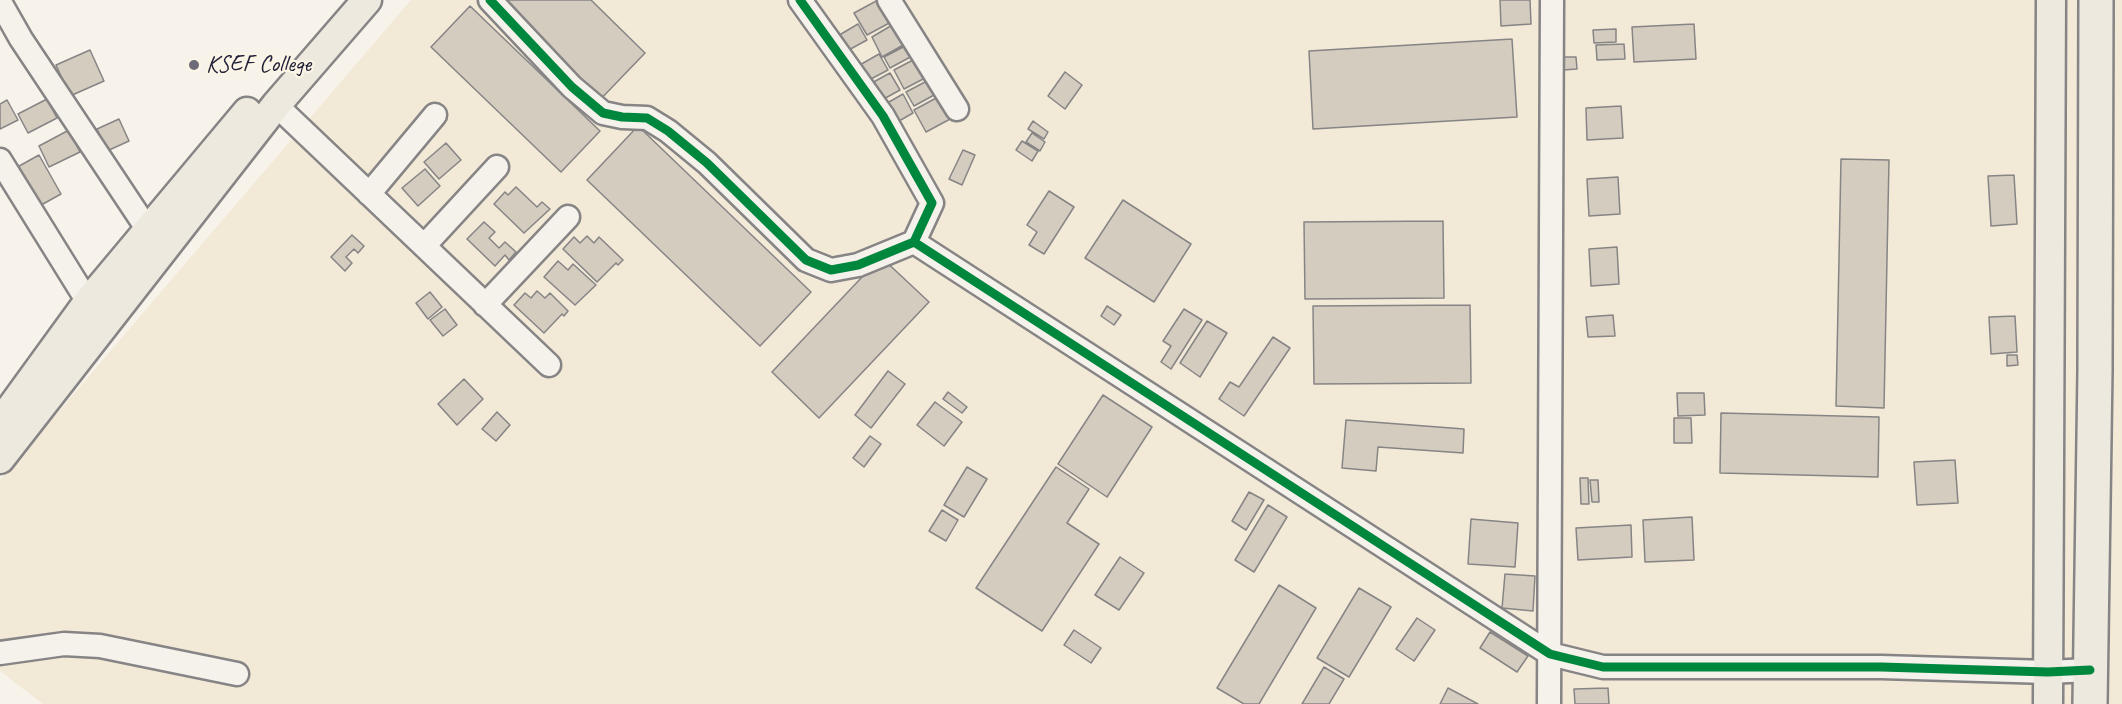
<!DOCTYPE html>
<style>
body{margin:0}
canvas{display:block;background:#f7f3ea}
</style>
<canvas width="2122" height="704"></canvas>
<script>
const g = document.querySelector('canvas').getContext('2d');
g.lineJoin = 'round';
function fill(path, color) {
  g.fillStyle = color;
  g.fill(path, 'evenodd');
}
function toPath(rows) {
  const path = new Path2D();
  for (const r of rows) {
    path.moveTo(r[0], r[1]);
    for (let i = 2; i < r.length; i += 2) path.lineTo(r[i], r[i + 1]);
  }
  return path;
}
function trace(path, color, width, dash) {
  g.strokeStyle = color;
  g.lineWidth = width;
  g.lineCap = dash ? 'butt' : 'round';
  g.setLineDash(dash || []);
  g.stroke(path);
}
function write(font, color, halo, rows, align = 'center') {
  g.font = font + ' Caveat,sans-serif';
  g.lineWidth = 4.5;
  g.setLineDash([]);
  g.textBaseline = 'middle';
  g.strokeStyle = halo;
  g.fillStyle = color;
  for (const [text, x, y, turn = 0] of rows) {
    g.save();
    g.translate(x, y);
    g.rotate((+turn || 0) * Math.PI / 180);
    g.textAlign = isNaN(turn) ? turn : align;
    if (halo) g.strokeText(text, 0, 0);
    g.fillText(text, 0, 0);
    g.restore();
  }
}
fill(toPath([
 [411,0,2122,0,2122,704,43,704,0,671,0,480]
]), '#f2e9d7');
const building = toPath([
 [487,0,591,0,645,53,595,105,487,0],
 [878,0,893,21,867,35,854,13,878,0],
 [1500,0,1530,0,1531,24,1501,26,1500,0],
 [470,6,600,131,561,172,431,47,470,6],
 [858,24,867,40,845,52,836,37,858,24],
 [894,24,905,44,882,57,872,37,894,24],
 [1694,24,1696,59,1634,62,1632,27,1694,24],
 [1616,29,1616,42,1594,43,1593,30,1616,29],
 [1512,39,1517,117,1313,129,1309,51,1512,39],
 [909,44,914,55,890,68,884,57,909,44],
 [1624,44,1625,59,1597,60,1596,45,1624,44],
 [90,50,104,81,70,96,56,65,90,50],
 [879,54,888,70,867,81,858,66,879,54],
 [1563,57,1576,57,1577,69,1563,70,1563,57],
 [915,59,925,78,904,89,894,70,915,59],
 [1065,72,1082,85,1065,109,1048,96,1065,72],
 [890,73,900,90,880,101,870,84,890,73],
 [927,81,934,95,914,106,906,92,927,81],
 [903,94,913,113,892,125,882,106,903,94],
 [940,96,952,118,926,132,914,110,940,96],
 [47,99,57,118,28,133,18,114,47,99],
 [7,100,18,120,0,129,0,104,7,100],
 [1621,106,1623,138,1587,140,1586,108,1621,106],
 [119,119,129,141,107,151,97,129,119,119],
 [1033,121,1048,132,1044,139,1028,129,1033,121],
 [638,126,811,292,760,346,587,180,638,126],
 [69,130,80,152,49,167,39,146,69,130],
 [1032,133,1045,142,1040,151,1026,142,1032,133],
 [1022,141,1038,151,1032,161,1016,150,1022,141],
 [446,143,461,160,439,179,424,162,446,143],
 [963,150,975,155,962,185,949,179,963,150],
 [39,155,61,194,34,209,12,170,39,155],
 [1841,159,1889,160,1884,408,1836,406,1841,159],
 [425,169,440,186,418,206,402,188,425,169],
 [2014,175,2017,224,1991,226,1988,176,2014,175],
 [1618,177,1620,214,1589,216,1587,179,1618,177],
 [516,187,537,207,542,202,550,209,524,233,494,204,505,192,508,195,516,187],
 [1049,191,1074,207,1044,254,1029,245,1037,232,1027,225,1049,191],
 [1123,200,1191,244,1154,302,1085,258,1123,200],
 [1443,221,1444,298,1305,299,1304,222,1443,221],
 [484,222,495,232,489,238,499,248,505,242,516,252,509,260,505,255,495,266,467,239,484,222],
 [352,235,364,246,358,253,354,249,346,257,352,263,345,271,331,257,352,235],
 [587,236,594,243,599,237,623,260,618,265,616,263,597,282,563,249,574,237,580,243,587,236],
 [1617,247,1619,284,1591,286,1589,249,1617,247],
 [881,257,929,302,819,418,772,372,881,257],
 [558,261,568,270,573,264,596,285,575,305,544,277,558,261],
 [537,291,545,298,550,293,568,311,564,316,562,314,544,333,514,305,525,293,531,298,537,291],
 [430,292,442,307,428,319,416,303,430,292],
 [1470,305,1471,383,1314,384,1313,306,1470,305],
 [1107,306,1121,315,1114,325,1101,316,1107,306],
 [445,309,457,325,443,336,430,320,445,309],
 [1184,309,1202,320,1171,369,1161,362,1171,346,1163,341,1184,309],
 [1613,315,1615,336,1588,337,1586,317,1613,315],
 [2015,316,2017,352,1991,354,1989,317,2015,316],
 [1207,321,1227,333,1200,377,1180,363,1207,321],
 [1273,337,1290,348,1244,416,1219,399,1230,382,1239,387,1273,337],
 [2007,355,2017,355,2018,365,2007,366,2007,355],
 [888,371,905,384,871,428,855,415,888,371],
 [464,379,483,399,457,425,438,404,464,379],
 [948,392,967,407,962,413,943,399,948,392],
 [1677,393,1704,393,1705,415,1678,416,1677,393],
 [1103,395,1152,427,1107,497,1058,464,1103,395],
 [935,402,962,422,944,446,917,425,935,402],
 [497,412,510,425,496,441,482,429,497,412],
 [1721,413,1879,417,1878,477,1720,473,1721,413],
 [1674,418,1691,418,1692,443,1674,443,1674,418],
 [1346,420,1464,429,1463,453,1378,447,1376,471,1342,468,1346,420],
 [870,436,881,444,864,467,853,458,870,436],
 [1955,460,1958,503,1917,505,1914,462,1955,460],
 [967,467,987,479,964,517,944,505,967,467],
 [1056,467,1089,489,1067,523,1099,544,1042,631,976,588,1056,467],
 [1580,478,1588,478,1589,504,1581,504,1580,478],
 [1590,480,1598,480,1599,502,1592,502,1590,480],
 [1249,492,1264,500,1246,530,1232,521,1249,492],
 [1268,505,1287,517,1254,572,1235,560,1268,505],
 [942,510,958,520,946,541,929,531,942,510],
 [1692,517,1694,560,1645,562,1643,520,1692,517],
 [1471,519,1518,523,1515,567,1468,564,1471,519],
 [1631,525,1632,557,1578,560,1576,528,1631,525],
 [1120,557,1144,573,1119,610,1095,595,1120,557],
 [1505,574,1535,576,1533,611,1502,608,1505,574],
 [1279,585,1316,608,1259,704,1244,704,1217,688,1279,585],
 [1359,588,1391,607,1349,677,1317,658,1359,588],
 [1417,618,1435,630,1414,661,1396,649,1417,618],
 [1074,630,1101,648,1091,663,1064,645,1074,630],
 [1490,632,1528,656,1517,672,1480,648,1490,632],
 [1324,667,1344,679,1329,704,1302,704,1324,667],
 [1448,688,1478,704,1440,704,1448,688],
 [1608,688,1609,704,1575,704,1574,689,1608,688]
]);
fill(building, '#d3ccbf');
trace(building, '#868485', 1.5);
const minor = toPath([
 [490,0,572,87,603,113,622,117,647,118,668,131,707,163,806,260,831,270,858,265,914,242,932,203,883,116,800,0],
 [889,0,957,109],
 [0,2,21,39,148,230],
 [276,105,549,365],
 [0,160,88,302],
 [369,194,435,115],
 [914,242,1550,654,1603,667,1881,667,2048,672,2090,670],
 [424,246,497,167],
 [485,305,568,217],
 [0,653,64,644,100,646,237,674],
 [1549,704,1552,0]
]);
const major = toPath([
 [0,423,88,302,247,112],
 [0,459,276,105,367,0],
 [2048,704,2051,0]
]);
const highway = toPath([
 [2090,704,2095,370,2096,0]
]);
trace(minor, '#868485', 27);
trace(major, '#868485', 33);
trace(highway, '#868485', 38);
trace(minor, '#f5f2ec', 22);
trace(major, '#eee9df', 28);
trace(highway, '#eee9df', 33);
trace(toPath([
 [490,0,572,87,603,113,622,117,647,118,668,131,707,163,806,260,831,270,858,265,914,242,932,203,883,116,800,0],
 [914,242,1550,654,1603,667,1881,667,2048,672,2090,670]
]), '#00873e', 9);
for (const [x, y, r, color] of [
 [194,65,6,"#6d6b78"]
]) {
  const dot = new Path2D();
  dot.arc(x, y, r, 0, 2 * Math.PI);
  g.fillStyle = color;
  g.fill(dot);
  trace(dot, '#fcf5e5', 2);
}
write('24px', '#22223b', '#fcf5e5', [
 ["KSEF College",206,65]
], 'left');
</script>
